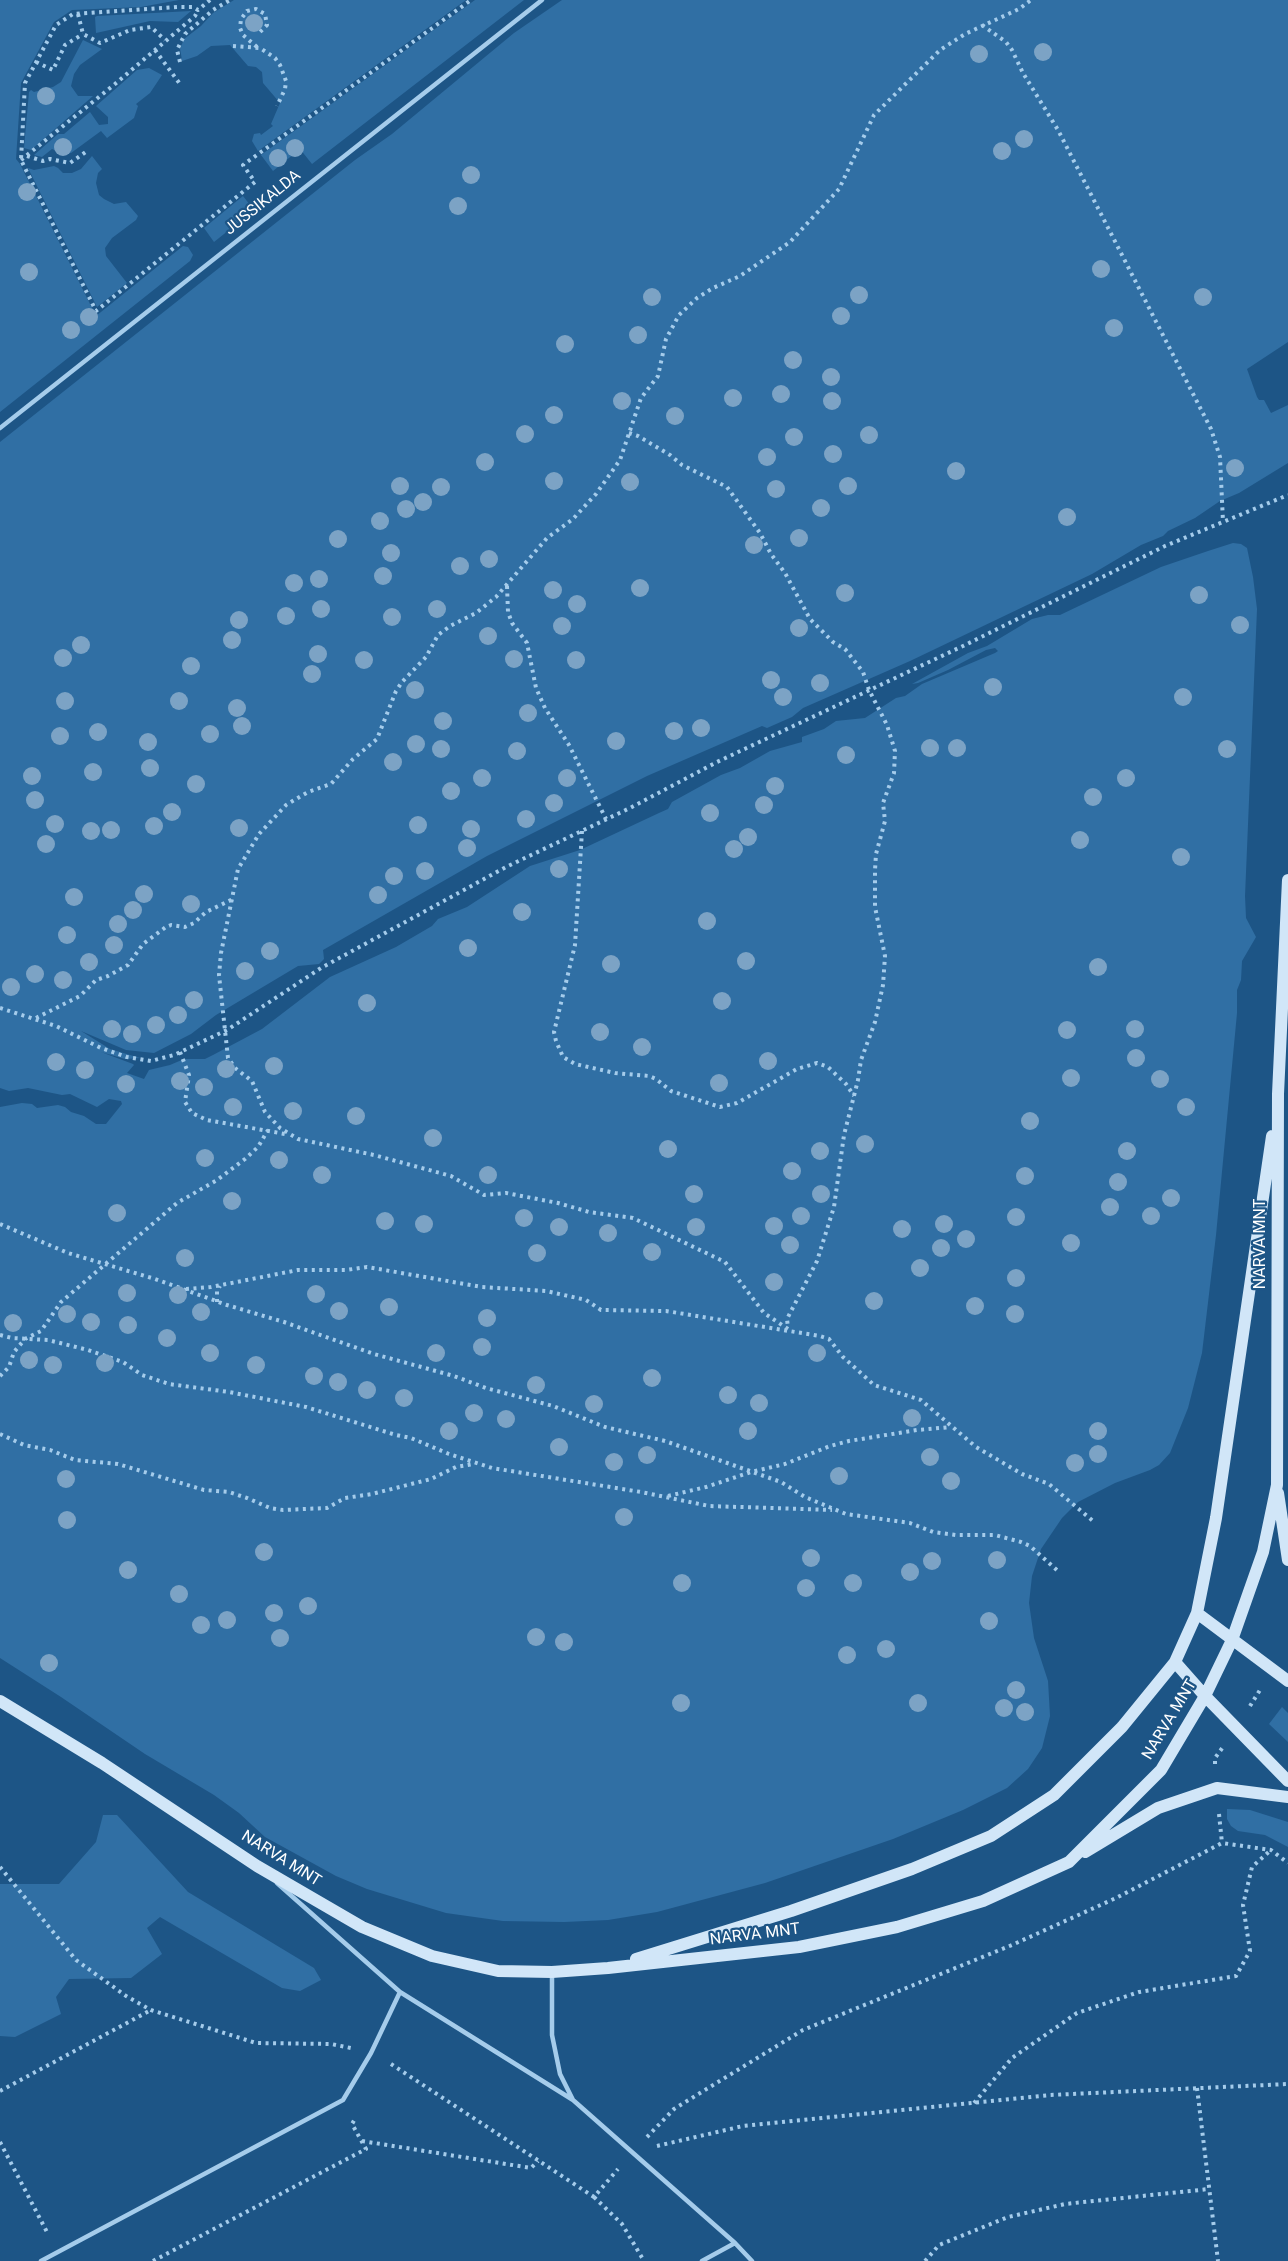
<!DOCTYPE html>
<style>
body{margin:0}
canvas{display:block;background:#1d5586}
</style>
<canvas width="1288" height="2261"></canvas>
<script>
const g = document.querySelector('canvas').getContext('2d');
g.lineJoin = 'round';
function fill(path, color) {
  g.fillStyle = color;
  g.fill(path, 'evenodd');
}
function toPath(rows) {
  const path = new Path2D();
  for (const r of rows) {
    path.moveTo(r[0], r[1]);
    for (let i = 2; i < r.length; i += 2) path.lineTo(r[i], r[i + 1]);
  }
  return path;
}
function trace(path, color, width, dash) {
  g.strokeStyle = color;
  g.lineWidth = width;
  g.lineCap = dash ? 'butt' : 'round';
  g.setLineDash(dash || []);
  g.stroke(path);
}
function write(font, color, halo, rows, align = 'center') {
  g.font = font + ' Roboto,sans-serif';
  g.lineWidth = 4.5;
  g.setLineDash([]);
  g.textBaseline = 'middle';
  g.strokeStyle = halo;
  g.fillStyle = color;
  for (const [text, x, y, turn = 0] of rows) {
    g.save();
    g.translate(x, y);
    g.rotate((+turn || 0) * Math.PI / 180);
    g.textAlign = isNaN(turn) ? turn : align;
    if (halo) g.strokeText(text, 0, 0);
    g.fillText(text, 0, 0);
    g.restore();
  }
}
fill(toPath([
 [0,0,179,0,141,7,72,10,54,22,21,83,16,159,20,164,96,316,183,246,188,247,193,255,190,261,0,412],
 [234,0,466,0,258,151,252,141,254,134,260,133,261,135,273,126,271,124,280,103,263,83,262,72,256,67,248,66,230,45,211,46,197,56,182,61,181,54,180,49,184,39,201,26,213,13],
 [475,0,524,0,312,164,300,149,273,171,261,155],
 [562,0,1288,0,1288,342,1247,369,1257,397,1259,400,1264,400,1271,413,1288,405,1288,463,1239,493,1220,501,1195,518,1168,531,1163,536,1141,545,1092,574,910,661,803,708,792,717,767,728,762,726,647,776,487,856,323,950,324,959,319,964,298,966,216,1015,191,1034,154,1053,126,1050,81,1031,110,1049,140,1058,125,1059,101,1052,133,1064,134,1065,127,1073,144,1079,149,1070,170,1065,184,1059,205,1059,213,1055,262,1029,330,977,396,947,432,926,438,919,467,907,530,866,580,850,659,813,668,809,672,802,721,775,740,768,770,751,802,742,802,737,824,729,836,721,865,718,896,698,905,696,922,684,995,653,998,651,995,648,986,650,948,670,918,683,912,684,968,653,987,646,1032,619,1048,615,1060,615,1161,567,1208,551,1233,543,1241,544,1247,548,1253,577,1257,609,1245,896,1246,918,1256,937,1242,961,1241,980,1237,990,1237,1013,1216,1235,1202,1353,1188,1408,1170,1453,1159,1465,1150,1470,1115,1483,1078,1502,1062,1518,1041,1549,1032,1576,1029,1603,1034,1638,1048,1681,1050,1716,1042,1748,1028,1769,1007,1788,963,1810,893,1839,765,1883,657,1912,608,1920,564,1922,503,1921,446,1913,367,1889,336,1876,265,1837,239,1813,214,1795,145,1754,61,1697,0,1658,0,1107,22,1103,32,1104,37,1108,58,1105,65,1107,71,1112,84,1116,96,1124,106,1124,122,1104,121,1101,109,1099,97,1107,70,1094,62,1095,28,1088,9,1091,0,1088,0,442,355,160,392,134,514,33],
 [191,11,178,22,150,21,96,33,95,17,97,16],
 [83,40,102,49,80,65,74,74,71,86,78,96,93,96,31,150,24,148,29,92,31,90,34,92,53,87,61,82],
 [149,68,162,75,150,93,136,104,138,106,134,118,107,138,101,131,71,153,61,153,52,149,42,157,34,155,58,134,64,134,90,112,99,125,108,124,108,117,96,106,137,70],
 [92,156,102,169,98,173,96,183,99,195,104,199,114,204,126,202,138,216,136,220,112,238,105,248,106,256,127,283,97,307,28,168,34,170,54,166,58,168,63,173,72,173,81,169],
 [243,196,254,210,214,242,204,228],
 [1282,1707,1288,1713,1288,1742,1269,1724],
 [1227,1809,1250,1810,1288,1822,1288,1847,1265,1835,1238,1831,1231,1826,1227,1819],
 [103,1815,117,1815,188,1892,314,1968,321,1980,300,1991,282,1988,160,1917,147,1928,162,1954,131,1978,69,1979,56,1997,61,2014,15,2037,0,2036,0,1884,59,1884,96,1842]
]), '#306fa4');
trace(toPath([
 [210,0,198,10,193,7,178,7,73,14,56,25,25,83,21,160,96,311,255,182,243,165,471,0],
 [78,14,83,34,100,43,130,30,151,27,165,40],
 [982,25,1006,42,1012,50,1023,73,1058,130,1211,429,1220,457,1223,522],
 [233,46,260,48,275,58,280,65,286,81,285,89,277,106],
 [257,47,243,35,240,28,241,19,247,11,256,9,265,14,267,25,259,33],
 [155,50,180,84],
 [36,62,53,70,65,45,83,34],
 [180,62,177,50,185,34,213,10,230,0],
 [27,156,43,161,50,159,70,163,87,151],
 [21,160,115,84,195,16,198,10],
 [629,433,638,436,670,455,682,465,727,487,760,533,771,554,785,573,810,619,833,642,845,649,863,672,869,690,887,725,895,751,894,773,883,803,885,821,876,854,875,870,875,907,885,956,883,985,875,1022,861,1060,858,1080,844,1135,834,1207,817,1261,787,1319,788,1328],
 [507,586,508,612,512,623,527,643,536,688,545,708,569,745,606,819],
 [582,831,575,945,554,1032,556,1041,563,1057,575,1064,615,1073,649,1076,656,1079,671,1091,720,1107,737,1103,797,1069,817,1063,828,1067,846,1084,854,1096],
 [0,1008,56,1026,101,1048,127,1057,151,1061,174,1055,227,1030,321,968,506,867,630,808,717,762,963,646,1165,546,1288,495],
 [36,1018,80,996,96,980,108,976,128,965,143,944,166,927,171,925,185,927,194,923,206,912,233,899],
 [180,1052,189,1075,185,1102,192,1113,207,1120,285,1134],
 [0,1224,68,1253,155,1279,227,1305,284,1322,374,1354,454,1376,486,1388,553,1406,605,1427,665,1441,781,1482,805,1497,846,1514,910,1523,933,1532,956,1535,995,1535,1021,1542,1030,1546,1058,1571],
 [186,1289,211,1287,298,1270,346,1270,367,1267,482,1287,546,1291,586,1300,601,1310,666,1311,820,1336,829,1339,843,1357,874,1385,921,1400,976,1447,1022,1474,1049,1484,1093,1521],
 [217,1302,217,1291,220,1286],
 [788,1329,764,1313,725,1262,633,1218,589,1212,558,1203,506,1193,484,1195,451,1176,374,1155,298,1139,280,1128,265,1112,252,1081,235,1068,228,1058,219,975,221,953,238,869,259,834,286,805,308,792,331,784,353,759,377,739,396,691,402,682,426,657,438,635,450,626,476,613,496,597,547,538,573,519,596,494,620,460,641,398,658,376,666,339,679,315,697,298,713,288,740,276,790,242,839,189,874,115,940,50,965,34,1019,9,1031,0],
 [0,1335,12,1338,48,1340,88,1350,123,1362,142,1375,169,1384,229,1392,306,1407,396,1435,411,1438,449,1454,492,1468,641,1492,709,1506,832,1510],
 [0,1376,9,1367,14,1352,25,1339,41,1331,61,1302,177,1203,217,1180,245,1159,258,1147,268,1130],
 [0,1434,24,1445,50,1450,75,1460,118,1464,204,1490,229,1492,247,1498,270,1508,283,1510,327,1508,345,1498,372,1494,431,1479,456,1467,474,1464],
 [668,1496,706,1487,751,1472,785,1464,830,1446,849,1441,917,1430,951,1427],
 [1250,1706,1260,1690],
 [1215,1764,1215,1758,1223,1747],
 [1219,1814,1222,1843],
 [0,1867,76,1960,126,1996,151,2010,256,2043,331,2044,351,2048],
 [391,2064,594,2197,618,2169],
 [1197,2088,1218,2261],
 [0,2091,151,2010],
 [974,2103,1012,2058,1077,2013,1139,1992,1236,1976,1250,1951,1243,1905,1252,1867,1271,1850],
 [647,2137,674,2109,803,2030,1012,1945,1116,1898,1222,1843,1271,1850,1288,1863],
 [362,2141,531,2168,538,2161],
 [0,2142,48,2234],
 [657,2146,743,2126,1050,2095,1288,2084],
 [594,2197,622,2224,644,2261],
 [153,2261,366,2149,352,2124,355,2119],
 [925,2261,939,2245,1008,2217,1065,2204,1209,2189]
]), '#a5cceb', 4, [3, 4.5]);
trace(toPath([
 [0,428,542,0],
 [277,1883,400,1992,573,2100],
 [552,1972,552,2035,560,2074,573,2100,735,2243,752,2261],
 [41,2261,343,2100,371,2053,400,1992],
 [702,2261,735,2243]
]), '#a5cceb', 4.5);
trace(toPath([
 [1278,1493,1288,1560],
 [1197,1613,1288,1681],
 [1175,1662,1205,1696,1288,1781],
 [0,1701,102,1763,257,1866,362,1927,432,1956,498,1971,552,1972,608,1968,799,1947,897,1927,983,1901,1069,1862,1161,1770,1205,1696,1232,1640,1263,1552,1277,1485,1278,1094,1288,880],
 [1085,1852,1158,1808,1217,1788,1288,1797],
 [636,1959,791,1911,912,1869,991,1836,1054,1795,1122,1727,1175,1662,1197,1613,1216,1518,1272,1136]
]), '#d1e6f8', 12);
g.fillStyle = '#7ca3c5';
for (const [x, y] of [
 [254,23],
 [1043,52],
 [979,54],
 [46,96],
 [1024,139],
 [63,147],
 [295,148],
 [1002,151],
 [278,158],
 [471,175],
 [27,192],
 [458,206],
 [1101,269],
 [29,272],
 [859,295],
 [652,297],
 [1203,297],
 [841,316],
 [89,317],
 [1114,328],
 [71,330],
 [638,335],
 [565,344],
 [793,360],
 [831,377],
 [781,394],
 [733,398],
 [622,401],
 [832,401],
 [554,415],
 [675,416],
 [525,434],
 [869,435],
 [794,437],
 [833,454],
 [767,457],
 [485,462],
 [1235,468],
 [956,471],
 [554,481],
 [630,482],
 [400,486],
 [848,486],
 [441,487],
 [776,489],
 [423,502],
 [821,508],
 [406,509],
 [1067,517],
 [380,521],
 [799,538],
 [338,539],
 [754,545],
 [391,553],
 [489,559],
 [460,566],
 [383,576],
 [319,579],
 [294,583],
 [640,588],
 [553,590],
 [845,593],
 [1199,595],
 [577,604],
 [321,609],
 [437,609],
 [286,616],
 [392,617],
 [239,620],
 [1240,625],
 [562,626],
 [799,628],
 [488,636],
 [232,640],
 [81,645],
 [318,654],
 [63,658],
 [514,659],
 [364,660],
 [576,660],
 [191,666],
 [312,674],
 [771,680],
 [820,683],
 [993,687],
 [415,690],
 [783,697],
 [1183,697],
 [65,701],
 [179,701],
 [237,708],
 [528,713],
 [443,721],
 [242,726],
 [701,728],
 [674,731],
 [98,732],
 [210,734],
 [60,736],
 [616,741],
 [148,742],
 [416,744],
 [930,748],
 [957,748],
 [441,749],
 [1227,749],
 [517,751],
 [846,755],
 [393,762],
 [150,768],
 [93,772],
 [32,776],
 [482,778],
 [567,778],
 [1126,778],
 [196,784],
 [775,786],
 [451,791],
 [1093,797],
 [35,800],
 [554,803],
 [764,805],
 [172,812],
 [710,813],
 [526,819],
 [55,824],
 [418,825],
 [154,826],
 [239,828],
 [471,829],
 [111,830],
 [91,831],
 [748,837],
 [1080,840],
 [46,844],
 [467,848],
 [734,849],
 [1181,857],
 [559,869],
 [425,871],
 [394,876],
 [144,894],
 [378,895],
 [74,897],
 [191,904],
 [133,910],
 [522,912],
 [707,921],
 [118,924],
 [67,935],
 [114,945],
 [468,948],
 [270,951],
 [746,961],
 [89,962],
 [611,964],
 [1098,967],
 [245,971],
 [35,974],
 [63,980],
 [11,987],
 [194,1000],
 [722,1001],
 [367,1003],
 [178,1015],
 [156,1025],
 [112,1029],
 [1135,1029],
 [1067,1030],
 [600,1032],
 [132,1034],
 [642,1047],
 [1136,1058],
 [768,1061],
 [56,1062],
 [274,1066],
 [226,1069],
 [85,1070],
 [1071,1078],
 [1160,1079],
 [180,1081],
 [719,1083],
 [126,1084],
 [204,1087],
 [233,1107],
 [1186,1107],
 [293,1111],
 [356,1116],
 [1030,1121],
 [433,1138],
 [865,1144],
 [668,1149],
 [820,1151],
 [1127,1151],
 [205,1158],
 [279,1160],
 [792,1171],
 [322,1175],
 [488,1175],
 [1025,1176],
 [1118,1182],
 [694,1194],
 [821,1194],
 [1171,1198],
 [232,1201],
 [1110,1207],
 [117,1213],
 [801,1216],
 [1151,1216],
 [1016,1217],
 [524,1218],
 [385,1221],
 [424,1224],
 [944,1224],
 [774,1226],
 [559,1227],
 [696,1227],
 [902,1229],
 [608,1233],
 [966,1239],
 [1071,1243],
 [790,1245],
 [941,1248],
 [652,1252],
 [537,1253],
 [185,1258],
 [920,1268],
 [1016,1278],
 [774,1282],
 [127,1293],
 [316,1294],
 [178,1295],
 [874,1301],
 [975,1306],
 [389,1307],
 [339,1311],
 [201,1312],
 [67,1314],
 [1015,1314],
 [487,1318],
 [91,1322],
 [13,1323],
 [128,1325],
 [167,1338],
 [482,1347],
 [210,1353],
 [436,1353],
 [817,1353],
 [29,1360],
 [105,1363],
 [53,1365],
 [256,1365],
 [314,1376],
 [652,1378],
 [338,1382],
 [536,1385],
 [367,1390],
 [728,1395],
 [404,1398],
 [759,1403],
 [594,1404],
 [474,1413],
 [912,1418],
 [506,1419],
 [449,1431],
 [748,1431],
 [1098,1431],
 [559,1447],
 [1098,1454],
 [647,1455],
 [930,1457],
 [614,1462],
 [1075,1463],
 [839,1476],
 [66,1479],
 [951,1481],
 [624,1517],
 [67,1520],
 [264,1552],
 [811,1558],
 [997,1560],
 [932,1561],
 [128,1570],
 [910,1572],
 [682,1583],
 [853,1583],
 [806,1588],
 [179,1594],
 [308,1606],
 [274,1613],
 [227,1620],
 [989,1621],
 [201,1625],
 [536,1637],
 [280,1638],
 [564,1642],
 [886,1649],
 [847,1655],
 [49,1663],
 [1016,1690],
 [681,1703],
 [918,1703],
 [1004,1708],
 [1025,1712]
]) {
  g.beginPath();
  g.arc(x, y, 9, 0, 2 * Math.PI);
  g.fill();
}
write('16px', '#fff', '#1d5586', [
 ["JUSSIKALDA",263,203,-39],
 ["NARVA MNT",1261,1244,-90],
 ["NARVA MNT",1170,1720,-59],
 ["NARVA MNT",281,1859,32],
 ["NARVA MNT",755,1935,-7]
]);
</script>
